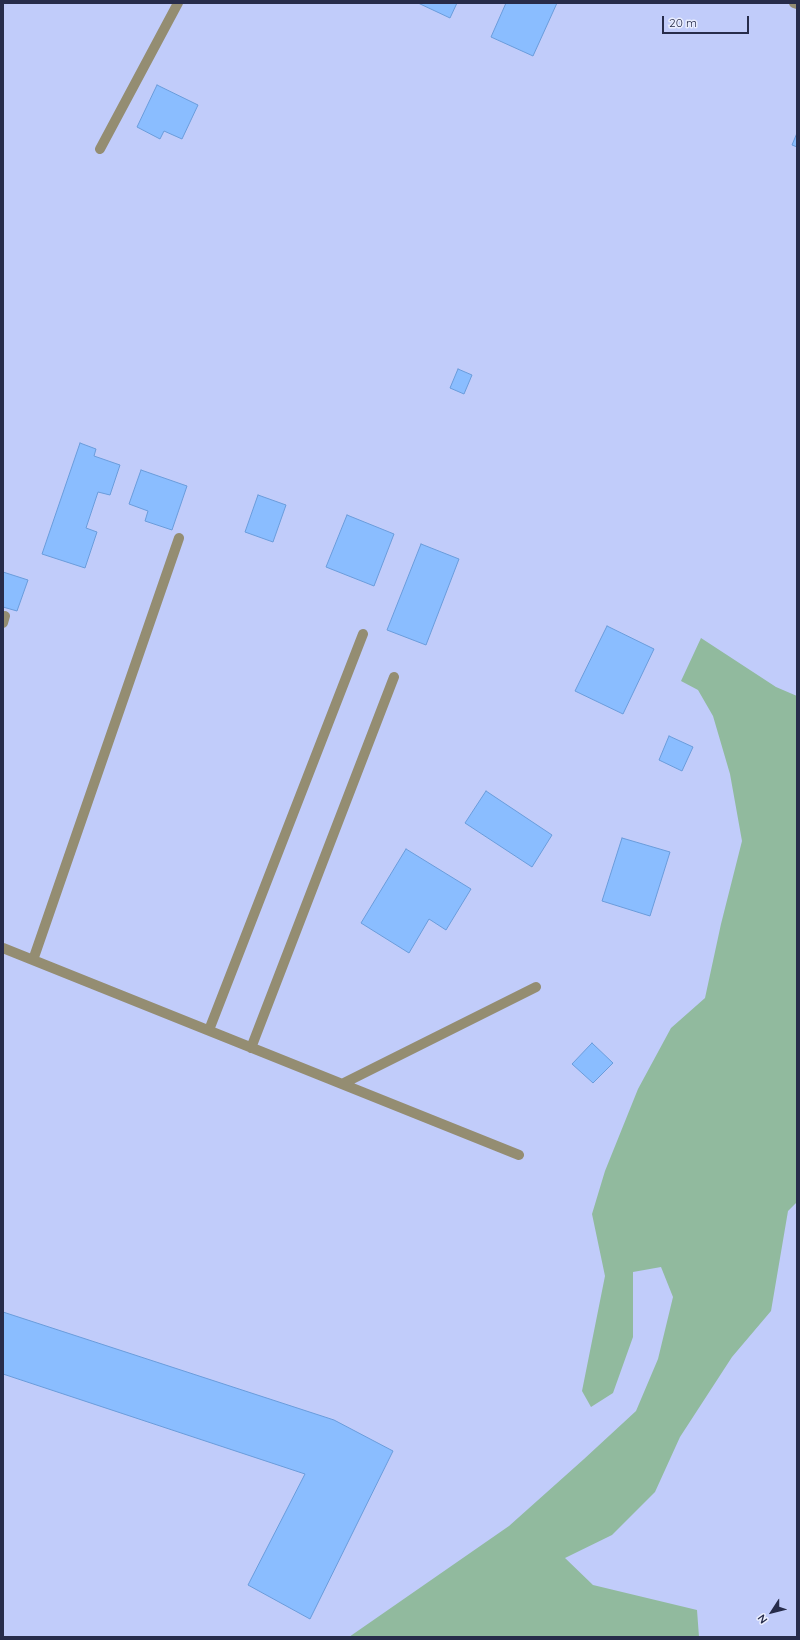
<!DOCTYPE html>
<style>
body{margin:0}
#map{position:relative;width:800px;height:1640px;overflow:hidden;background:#c1ccfa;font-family:Quicksand,sans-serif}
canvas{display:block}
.frame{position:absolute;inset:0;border:4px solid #272c4a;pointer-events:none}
.north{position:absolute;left:752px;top:1592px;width:40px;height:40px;-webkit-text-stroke:3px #eaeefe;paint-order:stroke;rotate:234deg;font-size:11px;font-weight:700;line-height:16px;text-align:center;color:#272c4a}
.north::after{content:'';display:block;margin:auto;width:14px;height:18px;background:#272c4a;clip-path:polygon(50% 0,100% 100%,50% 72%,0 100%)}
.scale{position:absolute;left:662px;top:16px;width:87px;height:18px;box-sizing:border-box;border:2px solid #272c4a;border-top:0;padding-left:5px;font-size:12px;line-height:14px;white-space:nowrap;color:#272c4a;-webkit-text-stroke:3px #eaeefe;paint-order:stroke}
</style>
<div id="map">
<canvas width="800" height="1640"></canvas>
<div class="frame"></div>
<div class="north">N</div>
<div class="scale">20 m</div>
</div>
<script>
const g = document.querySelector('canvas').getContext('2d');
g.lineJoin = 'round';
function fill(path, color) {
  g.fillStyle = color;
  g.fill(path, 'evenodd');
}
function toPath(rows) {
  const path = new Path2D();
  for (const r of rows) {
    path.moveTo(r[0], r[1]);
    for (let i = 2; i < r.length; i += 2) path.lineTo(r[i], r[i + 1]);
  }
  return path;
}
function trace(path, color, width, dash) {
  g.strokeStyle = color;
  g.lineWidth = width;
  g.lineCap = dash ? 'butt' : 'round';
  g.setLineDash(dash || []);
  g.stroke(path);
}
fill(toPath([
 [701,638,776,687,797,696,797,1202,788,1211,771,1311,732,1357,680,1437,655,1492,612,1535,565,1558,593,1585,697,1610,699,1637,349,1637,509,1526,584,1459,636,1411,658,1359,673,1297,661,1267,633,1272,633,1337,613,1393,591,1407,582,1391,605,1276,592,1214,605,1171,638,1089,671,1028,705,998,721,924,742,841,730,774,713,716,698,690,681,681]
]), '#91ba9e');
const building = toPath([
 [418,3,457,3,450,18,418,3],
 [506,3,557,3,533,56,491,37,506,3],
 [157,85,198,105,182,139,164,131,160,139,137,127,157,85],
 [797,133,797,147,792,145,797,133],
 [458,369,472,375,464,394,450,388,458,369],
 [80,443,96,449,94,456,120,465,110,495,98,492,86,528,97,532,85,568,42,554,80,443],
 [141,470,187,486,172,530,145,521,148,511,129,504,141,470],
 [258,495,286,505,273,542,245,532,258,495],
 [347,515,394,534,374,586,326,567,347,515],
 [421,544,459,559,426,645,387,630,421,544],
 [3,572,28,580,17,611,3,607,3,572],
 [607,626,654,649,623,714,575,691,607,626],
 [669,736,693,747,682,771,659,760,669,736],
 [486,791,552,835,532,867,465,823,486,791],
 [622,838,670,852,650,916,602,901,622,838],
 [406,849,471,889,446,930,429,919,409,953,361,923,406,849],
 [592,1043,613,1063,593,1083,572,1064,592,1043],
 [3,1312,334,1420,393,1451,310,1619,248,1585,305,1474,3,1374,3,1312]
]);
fill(building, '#8abdff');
trace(building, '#6a9cdb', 1);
trace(toPath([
 [794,3,797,4],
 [100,149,178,3],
 [3,623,5,616],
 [3,948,519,1155],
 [33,960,179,538],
 [209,1030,363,634],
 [251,1048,394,677],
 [342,1084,536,987]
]), '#948d72', 10);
</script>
